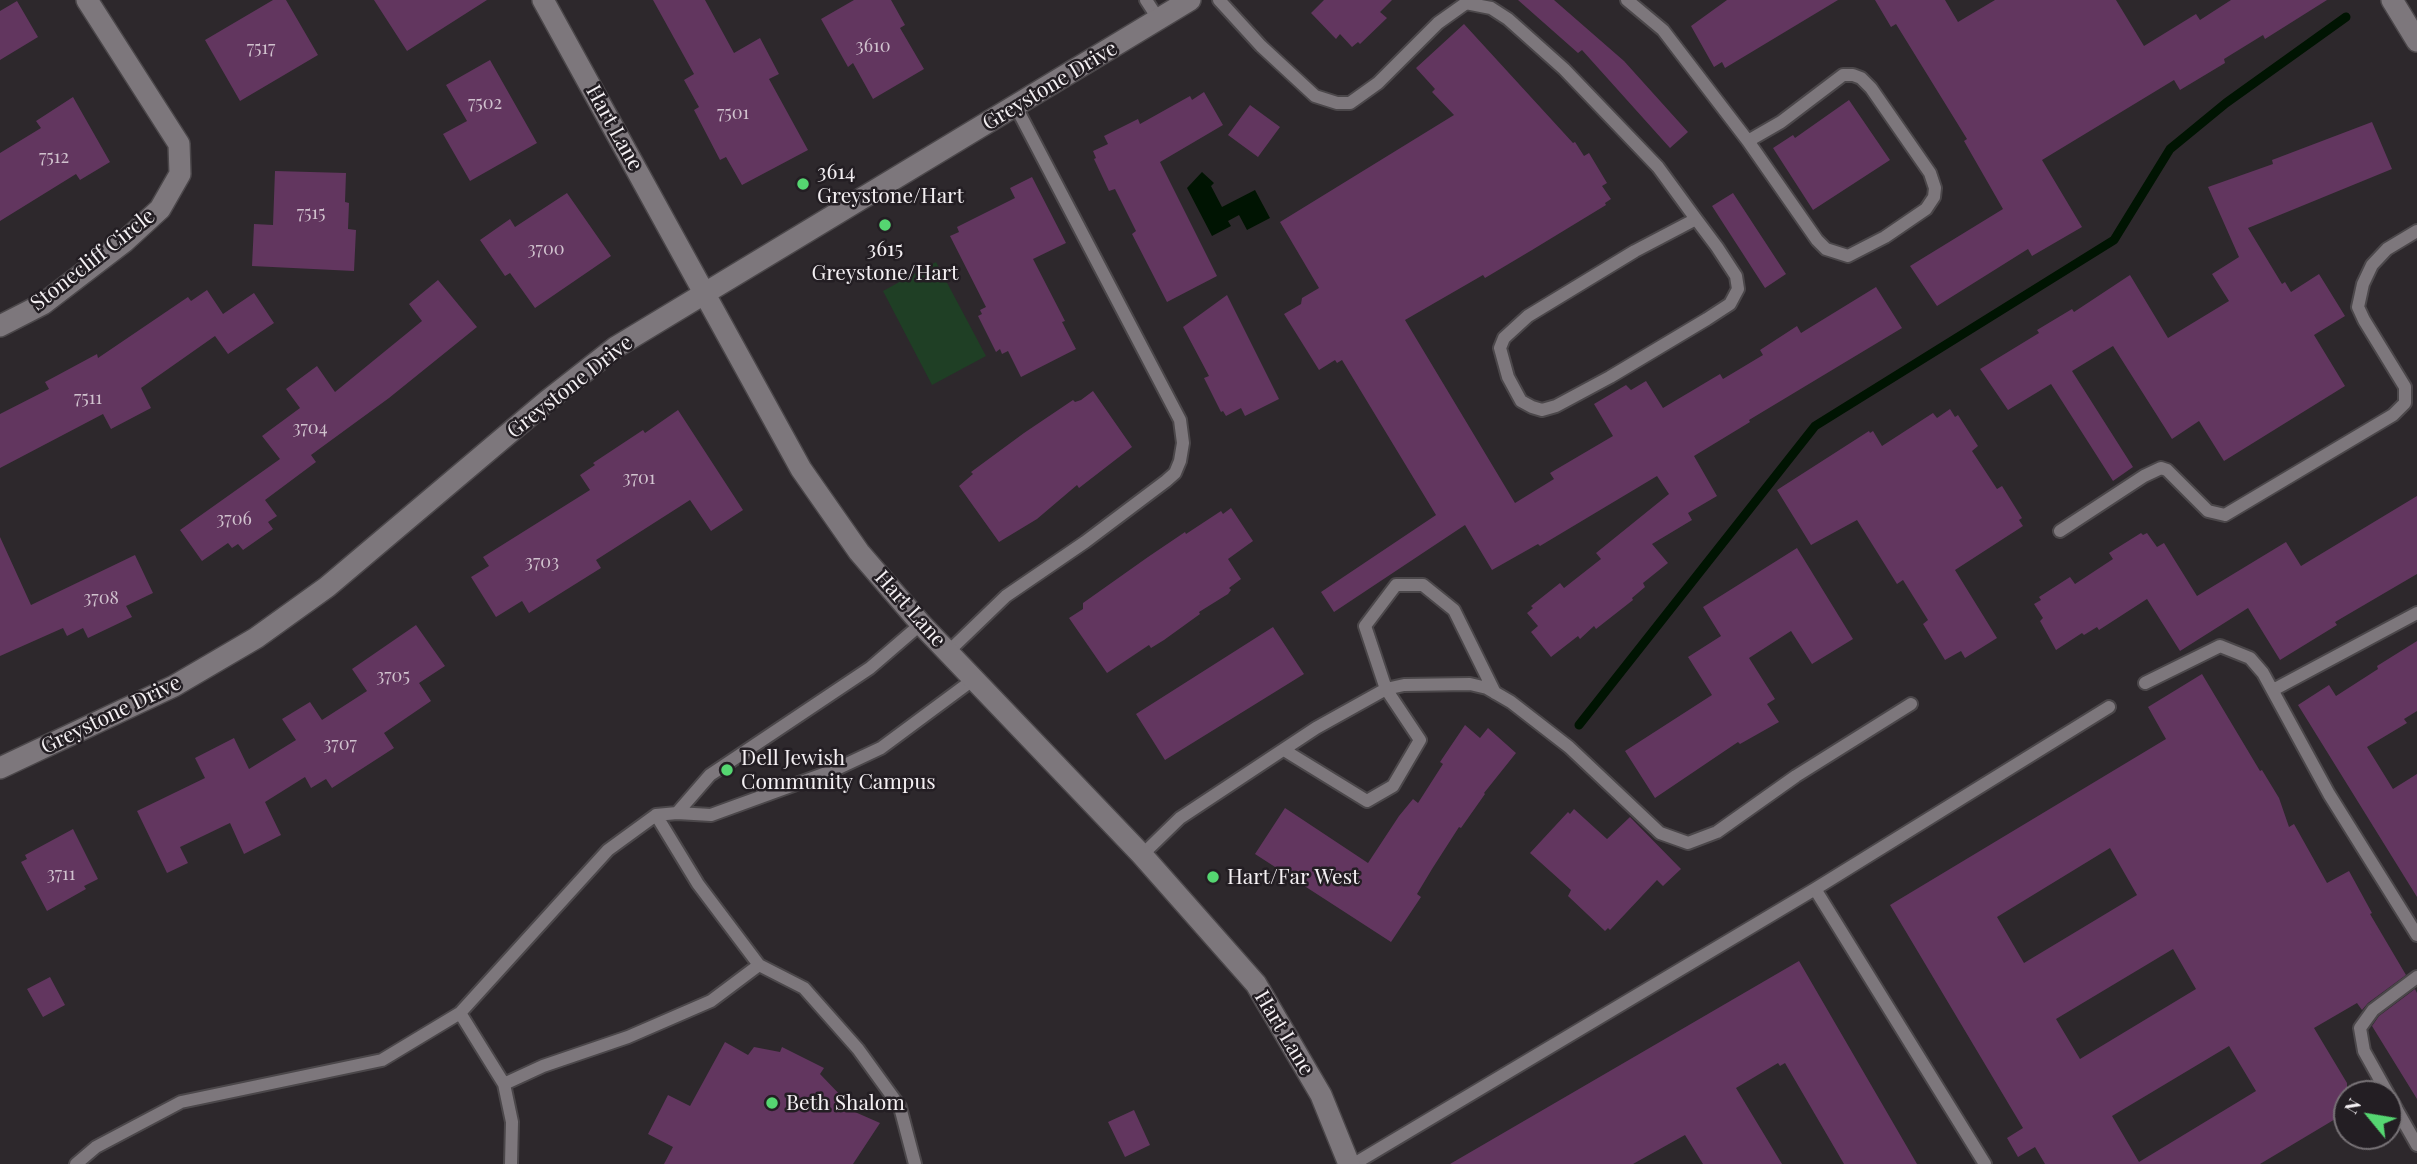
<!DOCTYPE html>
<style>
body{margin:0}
#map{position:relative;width:2417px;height:1164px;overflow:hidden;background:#2d282c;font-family:"Playfair Display",serif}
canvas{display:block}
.north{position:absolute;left:2333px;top:1080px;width:70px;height:70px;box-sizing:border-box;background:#231e23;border:2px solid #777276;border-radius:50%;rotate:300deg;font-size:19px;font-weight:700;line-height:28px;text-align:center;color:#f4f0f3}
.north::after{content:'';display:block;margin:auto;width:24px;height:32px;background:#55d671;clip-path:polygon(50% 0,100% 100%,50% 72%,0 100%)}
</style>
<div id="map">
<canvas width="2417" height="1164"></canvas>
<div class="north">N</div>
</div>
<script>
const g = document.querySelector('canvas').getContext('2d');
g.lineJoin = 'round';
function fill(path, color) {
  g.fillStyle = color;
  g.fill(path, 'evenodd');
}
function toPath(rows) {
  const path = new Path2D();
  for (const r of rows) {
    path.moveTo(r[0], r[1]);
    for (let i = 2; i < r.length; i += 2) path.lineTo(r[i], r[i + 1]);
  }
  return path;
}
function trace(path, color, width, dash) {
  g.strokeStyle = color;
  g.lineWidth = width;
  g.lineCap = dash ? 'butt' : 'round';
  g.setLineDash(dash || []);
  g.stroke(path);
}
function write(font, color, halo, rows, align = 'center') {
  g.font = font + ' "Playfair Display",serif';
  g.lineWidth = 5;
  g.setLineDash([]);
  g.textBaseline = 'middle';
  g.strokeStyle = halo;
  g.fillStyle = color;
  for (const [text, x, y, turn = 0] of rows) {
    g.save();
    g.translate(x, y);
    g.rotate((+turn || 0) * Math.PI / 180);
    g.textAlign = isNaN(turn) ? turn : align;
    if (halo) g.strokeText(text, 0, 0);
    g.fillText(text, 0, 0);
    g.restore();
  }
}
fill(toPath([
 [936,262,986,356,932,385,883,291]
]), '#1f3f25');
fill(toPath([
 [1202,172,1214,183,1211,186,1222,207,1255,190,1270,218,1247,230,1239,215,1228,221,1231,226,1212,236,1187,188]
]), '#001402');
trace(toPath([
 [1579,725,1815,426,2114,240,2170,149,2226,103,2346,17]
]), '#001402', 9);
fill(toPath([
 [273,0,286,0,318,55,240,101,205,40],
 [374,0,487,0,407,51],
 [653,0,705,0,734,53,760,38,779,74,769,79,808,150,742,185,726,157,720,160,694,110,699,107,684,80,694,74],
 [854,0,891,0,905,25,900,28,924,69,873,99,853,63,848,67,821,19],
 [1324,0,1392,0,1380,12,1387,18,1360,44,1358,42,1352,47,1340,34,1336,39,1311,13],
 [1518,0,1554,0,1624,61,1688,132,1670,148,1582,50,1578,53],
 [1727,0,1838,0,1725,68,1722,62,1714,67,1691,26],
 [1875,0,1945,0,1958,22,1995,0,2116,0,2144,46,2196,14,2200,20,2231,0,2327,0,2265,39,2263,35,2224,59,2225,63,2180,90,2174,80,2042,160,2082,227,2032,256,2028,249,1937,306,1910,266,2003,209,1964,141,1967,139,1896,24,1891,27],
 [17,1,38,37,0,60,0,11],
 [1464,24,1573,143,1575,142,1584,156,1589,153,1607,183,1602,186,1611,199,1605,203,1606,205,1532,250,1485,278,1483,275,1405,320,1515,503,1554,479,1550,473,1613,436,1594,404,1626,385,1631,390,1646,381,1663,408,1720,374,1723,379,1763,355,1760,350,1797,326,1801,333,1876,287,1902,328,1749,420,1750,422,1694,456,1717,496,1688,513,1692,520,1652,544,1668,563,1643,583,1645,587,1632,598,1633,600,1596,629,1594,626,1580,639,1578,636,1551,657,1531,632,1538,626,1527,613,1533,608,1531,606,1560,583,1564,588,1601,559,1596,553,1669,494,1657,476,1540,546,1538,544,1492,570,1465,525,1334,612,1321,592,1436,515,1342,360,1337,363,1335,360,1319,370,1284,314,1301,304,1302,298,1319,288,1280,222,1454,115,1432,92,1435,89,1416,68],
 [490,60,537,143,470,181,443,134,467,121,446,85],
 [1204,92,1223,125,1160,162,1217,276,1167,302,1132,234,1136,231,1115,189,1109,191,1094,159,1096,158,1093,151,1108,144,1104,136,1138,119,1140,124,1190,96,1192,100],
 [73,97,110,162,80,180,76,174,0,221,0,153,41,128,36,121],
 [1849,100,1890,160,1813,210,1773,148,1793,135,1795,138],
 [1250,105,1280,127,1258,157,1228,135],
 [2372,122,2392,169,2248,228,2282,284,2285,282,2291,292,2319,274,2345,316,2314,335,2345,386,2224,461,2199,421,2172,439,2113,346,2072,371,2133,467,2113,481,2051,384,2008,410,1980,369,2039,333,2037,330,2072,309,2074,312,2130,275,2168,338,2229,301,2212,274,2239,257,2208,187,2273,164,2272,160],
 [275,171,346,173,345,202,349,203,348,229,356,230,354,271,252,266,254,224,273,225],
 [1032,177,1066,243,1033,259,1065,321,1062,322,1076,349,1021,377,1008,351,1002,354,1000,349,996,352,978,316,982,314,980,310,986,307,950,236,959,232,957,227,1015,198,1010,188],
 [567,193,611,256,535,308,510,273,505,276,480,240,510,219,515,227],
 [1733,193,1786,274,1765,288,1712,206],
 [438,280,477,327,389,398,311,455,316,462,265,500,277,516,268,522,273,529,243,550,238,544,232,548,228,543,202,561,180,530,280,459,262,436,300,408,286,389,317,366,335,392,422,321,409,304],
 [207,290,223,314,254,293,274,323,228,354,215,336,141,388,151,408,111,429,103,414,0,468,0,414,49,389,45,382,97,354,98,358,188,297,191,301],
 [1227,295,1279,399,1245,416,1241,408,1226,416,1223,411,1221,412,1204,378,1209,376,1183,327],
 [1093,391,1132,447,1079,488,1077,485,1037,519,999,542,959,486,973,474,971,472,1024,433,1073,400,1075,402,1081,400],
 [1950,409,1955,417,1958,415,1978,446,1972,451,1997,489,2002,486,2022,518,2019,520,2023,526,1955,570,1997,638,1965,658,1961,651,1945,660,1923,624,1928,620,1903,580,1897,584,1857,520,1811,545,1777,490,1869,431,1870,433,1873,431,1882,446,1933,413,1937,418],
 [678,410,743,510,711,531,690,500,596,560,601,568,529,613,522,601,496,617,471,577,489,566,483,557,590,490,580,475,595,465,593,463,643,430,645,433],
 [2417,496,2417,574,2335,622,2337,625,2280,660,2248,608,2180,651,2147,599,2099,630,2097,627,2084,635,2082,633,2056,650,2040,621,2043,618,2034,604,2041,600,2039,597,2070,577,2075,584,2113,559,2109,553,2141,533,2143,535,2147,533,2157,547,2164,543,2197,596,2286,542,2301,566],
 [1231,508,1253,541,1228,559,1241,579,1229,588,1231,590,1228,594,1199,612,1200,614,1164,640,1151,648,1149,645,1107,673,1069,618,1083,609,1083,603,1148,557,1185,532,1186,534,1221,511,1223,514],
 [0,537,31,605,135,555,153,593,126,606,132,617,88,638,83,628,67,636,63,628,0,656],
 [1797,548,1853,639,1812,664,1791,631,1749,658,1775,699,1767,704,1779,722,1740,744,1738,742,1655,798,1625,751,1712,695,1688,657,1721,636,1703,607],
 [416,625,445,666,419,683,431,701,384,733,394,748,332,788,326,779,311,788,305,777,265,802,281,835,244,854,230,823,180,847,188,863,167,873,137,811,205,778,195,758,234,738,249,769,296,740,282,719,310,702,322,720,367,691,352,669],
 [1273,627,1304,674,1165,760,1136,714],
 [2417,641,2417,711,2404,719,2407,723,2367,747,2393,789,2417,774,2417,897,2298,705,2329,685,2336,696,2378,669,2377,666],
 [2202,674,2260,771,2262,770,2279,798,2289,827,2294,824,2327,883,2349,871,2372,913,2370,914,2406,975,2368,1003,2362,1010,2357,1003,2314,1028,2347,1083,2347,1112,2260,1164,2045,1164,2035,1147,2018,1157,2007,1138,2023,1128,1890,905,2166,739,2148,707],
 [2110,848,2137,895,2024,963,1997,917],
 [2173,949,2196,989,2080,1059,2056,1019],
 [2229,1046,2256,1091,2139,1162,2112,1116],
 [1465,725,1480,738,1488,728,1516,753,1484,793,1485,794,1461,828,1459,827,1432,869,1417,894,1421,897,1391,942,1255,854,1285,808,1368,863,1399,816,1413,799,1418,803,1443,764,1440,762],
 [1574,809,1607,839,1630,817,1681,869,1663,886,1657,880,1610,930,1608,928,1605,931,1568,896,1571,890,1530,853,1568,812,1570,814],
 [73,829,98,879,84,886,86,889,47,911,21,862,27,859,25,855],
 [1799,961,1917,1164,1844,1164,1785,1063,1780,1066,1778,1063,1736,1088,1782,1164,1703,1164,1685,1135,1633,1164,1450,1164],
 [50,977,65,1005,43,1017,27,989],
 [2415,989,2417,993,2417,1099,2372,1026,2379,1016],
 [725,1042,748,1055,754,1047,780,1052,782,1047,824,1068,820,1074,844,1099,859,1106,855,1112,880,1123,853,1164,664,1164,673,1147,648,1134,668,1095,690,1106],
 [1134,1110,1150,1145,1125,1157,1108,1122]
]), '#62365f');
const lane = toPath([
 [1146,0,1159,20],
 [1219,0,1261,46,1315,96,1337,103,1350,103,1378,83,1438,23,1466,3,1491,8,1508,19,1564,69,1658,167,1696,219,1717,247,1736,276,1738,289,1730,304,1707,319,1610,377,1556,406,1542,410,1532,407,1521,401,1508,377,1500,348,1504,338,1528,316,1635,251,1696,219],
 [1627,0,1663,30,1748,141,1817,240,1826,249,1848,256,1885,237,1926,209,1934,197,1935,188,1930,173,1871,88,1861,78,1853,75,1843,75,1781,122,1748,141],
 [2060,531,2144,476,2161,468,2167,470,2208,511,2225,515,2393,415,2405,403,2405,387,2364,320,2358,307,2363,284,2372,265,2387,249,2417,231],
 [948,652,1006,596,1085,542,1166,481,1175,473,1180,461,1183,443,1180,420,1016,107],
 [2145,683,2220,646,2250,658,2263,673,2329,794,2417,935],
 [2273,690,2417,613],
 [1284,750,1367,801,1393,786,1420,740,1386,689,1365,626,1396,585,1423,585,1454,610,1495,693],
 [677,813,710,775,870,668,921,624],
 [1142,855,1180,818,1316,728,1386,689,1404,685,1470,684,1487,688,1511,702,1569,747,1660,833,1688,843,1717,832,1796,776,1911,704],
 [1815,889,1985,1164],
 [759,965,804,988,858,1049,900,1107,915,1164],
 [460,1013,504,1084],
 [2388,1094,2364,1051,2360,1028,2373,1010,2417,977],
 [2389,1096,2417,1145],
 [76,1164,96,1147,181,1102,382,1060,460,1013,608,850,656,815,677,813,711,815,832,771,881,748,974,679],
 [511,1164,512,1122,504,1084,543,1066,628,1037,711,1001,759,965,698,884,656,815],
 [1354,1164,1815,889,2109,707]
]);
const street = toPath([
 [0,326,43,304,124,242,160,209,180,174,179,144,87,0]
]);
const secondary = toPath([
 [543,0,801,469,859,552,921,624,1142,855,1256,984,1321,1095,1349,1164],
 [2392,0,2417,41],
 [0,768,174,686,256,638,327,587,547,401,616,347,1190,0]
]);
trace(lane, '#4b474a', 16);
trace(street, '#4b474a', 24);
trace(secondary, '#4b474a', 24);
trace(lane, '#7d777c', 12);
trace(street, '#7d777c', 21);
trace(secondary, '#7d777c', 21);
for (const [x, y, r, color] of [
 [803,184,7,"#55d671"],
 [885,225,7,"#55d671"],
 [727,770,7,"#55d671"],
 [1213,877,7,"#55d671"],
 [772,1103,7,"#55d671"]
]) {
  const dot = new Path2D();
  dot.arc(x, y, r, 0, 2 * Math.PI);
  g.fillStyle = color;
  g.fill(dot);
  trace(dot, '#231e23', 2.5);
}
write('18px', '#d0c2ce', null, [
 ["3610",873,46],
 ["7517",261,48],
 ["7502",485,103],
 ["7501",733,113],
 ["7512",54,157],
 ["7515",311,213],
 ["3700",546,249],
 ["7511",88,398],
 ["3704",310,428],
 ["3701",639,478],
 ["3706",234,519],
 ["3703",542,562],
 ["3708",101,598],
 ["3705",393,676],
 ["3707",340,744],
 ["3711",61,874]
]);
write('21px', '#f4f0f3', '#231e23', [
 ["Greystone Drive",1050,86,-31],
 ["Hart Lane",614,128,61],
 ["Stonecliff Circle",93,260,-38],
 ["Greystone Drive",570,387,-38],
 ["Hart Lane",910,609,48],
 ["Greystone Drive",111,715,-26],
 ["Hart Lane",1284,1033,59]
]);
write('21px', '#f4f0f3', '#231e23', [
 ["3614",817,172],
 ["Greystone/Hart",817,196],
 ["3615",885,249,"center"],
 ["Greystone/Hart",885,273,"center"],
 ["Dell Jewish",741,758],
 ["Community Campus",741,782],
 ["Hart/Far West",1227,877],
 ["Beth Shalom",786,1103]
], 'left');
</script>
